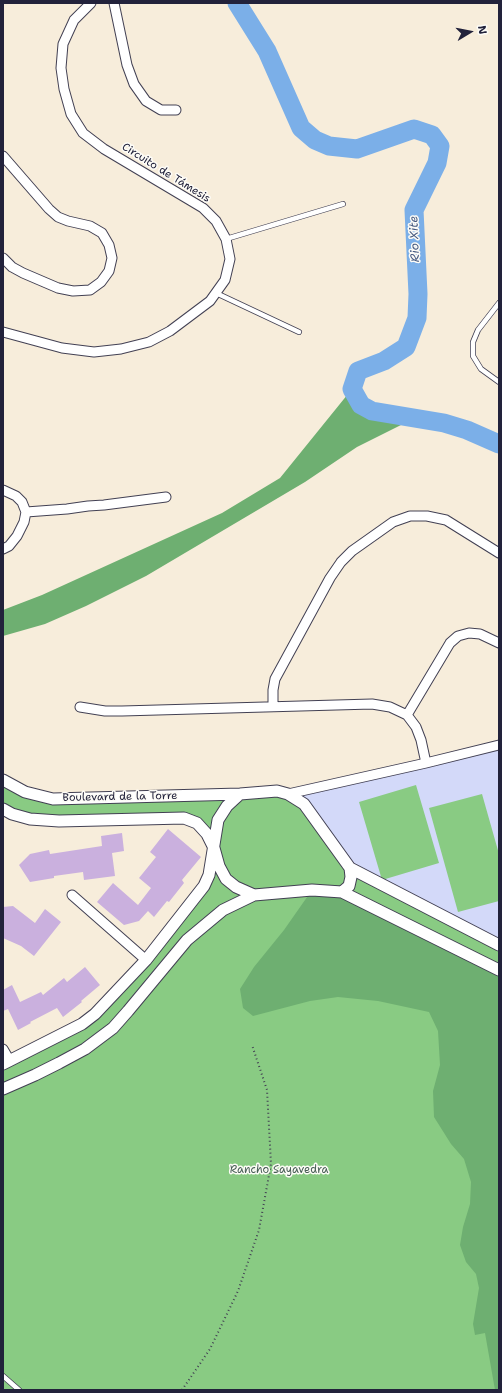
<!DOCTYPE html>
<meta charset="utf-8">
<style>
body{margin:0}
#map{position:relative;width:502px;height:1393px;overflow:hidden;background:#f7eddb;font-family:"Shantell Sans",sans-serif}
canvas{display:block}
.frame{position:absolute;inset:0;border:4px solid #22223b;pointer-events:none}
.north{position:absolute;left:450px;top:12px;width:40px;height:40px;-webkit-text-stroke:3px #fdfcf7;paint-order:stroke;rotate:80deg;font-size:11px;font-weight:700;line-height:16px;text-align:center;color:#22223b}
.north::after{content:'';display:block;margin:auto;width:14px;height:18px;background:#22223b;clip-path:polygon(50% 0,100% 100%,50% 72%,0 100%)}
</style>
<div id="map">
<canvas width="502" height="1393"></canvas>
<div class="frame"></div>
<div class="north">N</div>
</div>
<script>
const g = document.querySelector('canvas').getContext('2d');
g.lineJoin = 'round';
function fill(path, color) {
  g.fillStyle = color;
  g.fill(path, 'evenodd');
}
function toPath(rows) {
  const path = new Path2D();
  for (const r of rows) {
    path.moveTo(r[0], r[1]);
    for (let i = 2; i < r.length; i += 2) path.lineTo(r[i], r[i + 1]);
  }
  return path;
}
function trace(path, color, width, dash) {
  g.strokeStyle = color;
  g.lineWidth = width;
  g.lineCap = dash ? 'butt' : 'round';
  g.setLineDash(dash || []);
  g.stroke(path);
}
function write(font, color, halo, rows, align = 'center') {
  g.font = font + ' "Shantell Sans",sans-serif';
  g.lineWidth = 3;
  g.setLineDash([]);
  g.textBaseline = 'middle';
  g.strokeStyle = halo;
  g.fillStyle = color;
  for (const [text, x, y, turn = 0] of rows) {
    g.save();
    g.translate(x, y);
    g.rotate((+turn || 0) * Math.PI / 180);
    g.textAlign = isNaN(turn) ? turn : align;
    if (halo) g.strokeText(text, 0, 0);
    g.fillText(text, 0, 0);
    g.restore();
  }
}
fill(toPath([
 [499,744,499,944,350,868,289,794]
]), '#d3d9f9');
fill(toPath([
 [3,780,53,799,264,792,297,799,350,868,499,945,499,1390,3,1390,3,1064,95,1014,204,886,214,849,198,822,59,821,3,809],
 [416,785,439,863,382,880,359,802],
 [482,794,499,854,499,901,458,912,429,808]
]), '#89cb83');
fill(toPath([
 [352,389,361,405,372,411,415,418,357,447,305,482,146,576,86,606,45,624,3,636,3,610,42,595,222,513,280,478],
 [312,890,342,892,499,970,499,1390,495,1390,485,1333,475,1335,473,1324,479,1288,476,1274,466,1262,460,1245,463,1227,470,1204,471,1182,464,1159,451,1144,434,1117,433,1091,440,1065,438,1031,429,1012,378,1001,338,997,310,1001,253,1016,243,1008,240,989,254,967,284,930]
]), '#6eaf71');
trace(toPath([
 [237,3,267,51,301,128,315,140,329,146,357,149,414,129,432,135,440,146,437,163,414,210,418,294,417,318,406,347,384,361,358,371,352,389,361,405,372,411,444,423,467,430,499,444]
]), '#7bafe8', 19);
fill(toPath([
 [168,829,201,857,182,880,184,883,169,902,167,901,154,917,148,911,139,921,124,925,97,902,113,883,138,905,151,888,139,878,156,857,150,852],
 [122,833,124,851,112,853,115,876,84,880,83,872,54,876,54,878,30,882,19,865,30,854,49,850,50,854,102,846,101,836],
 [13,906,35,923,45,909,61,922,34,956,21,946,3,938,3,907],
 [85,967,100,985,81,1001,82,1002,63,1017,57,1008,30,1022,31,1023,18,1030,8,1009,3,1011,3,990,12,985,20,1002,41,992,43,995,64,978,67,982]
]), '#cab0de');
const service = toPath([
 [226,239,343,204],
 [216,293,299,332],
 [499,303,478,330,473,342,473,356,481,369,499,382],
 [3,1376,19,1390]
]);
const minor = toPath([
 [114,3,127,65,134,84,146,101,161,110,176,110],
 [3,156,49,209,58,217,68,221,90,226,102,233,109,245,112,258,109,271,101,282,90,290,73,291,58,288,23,273,12,267,3,258],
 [3,332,62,348,94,352,121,349,149,342,170,331,210,301,225,280,230,259,226,239,216,221,203,208,104,149,83,133,71,114,64,89,61,68,63,44,74,20,91,3],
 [3,490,16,496,22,502,26,512,24,522,17,536,9,546,3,549],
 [26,512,67,509,88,506,104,505,166,497],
 [273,706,273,690,275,679,330,578,341,562,352,551,393,522,410,516,427,516,446,520,499,553],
 [80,707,105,711,122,711,372,704,390,707,407,715,416,727,421,740,426,763],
 [407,715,450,643,458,636,469,633,480,634,499,643],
 [288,794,426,763,499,745],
 [72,895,146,960],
 [3,1049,10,1061]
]);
const tertiary = toPath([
 [3,780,25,792,53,799,240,794,277,791,288,794,304,804,350,868,499,945],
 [3,809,12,814,30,819,59,821,184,818,197,823,207,834,214,848,219,866,226,879,236,887,254,895],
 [342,892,349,886,351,877,350,868],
 [3,1064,82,1024,95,1014,146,960,204,886,209,875,218,820,227,806,240,794],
 [3,1089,35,1075,59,1063,85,1049,113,1028,128,1011,187,940,223,910,254,895,312,890,342,892,499,970]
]);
trace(service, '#424053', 6);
trace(minor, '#424053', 11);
trace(tertiary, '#424053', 13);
trace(toPath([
 [182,1390,210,1349,238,1291,259,1230,271,1164,267,1090,252,1045]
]), '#424053', 2, [1, 3]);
trace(service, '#fff', 4.5);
trace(minor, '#fff', 9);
trace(tertiary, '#fff', 11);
write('11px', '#22223b', '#fdfcf7', [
 ["Circuito de Támesis",166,173,32],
 ["Boulevard de la Torre",120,797,-1]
]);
write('11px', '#465d54', '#fdfcf7', [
 ["Rancho Sayavedra",279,1170]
]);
write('italic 12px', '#465a80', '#fdfcf7', [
 ["Rio Xite",415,239,-92]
]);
</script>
